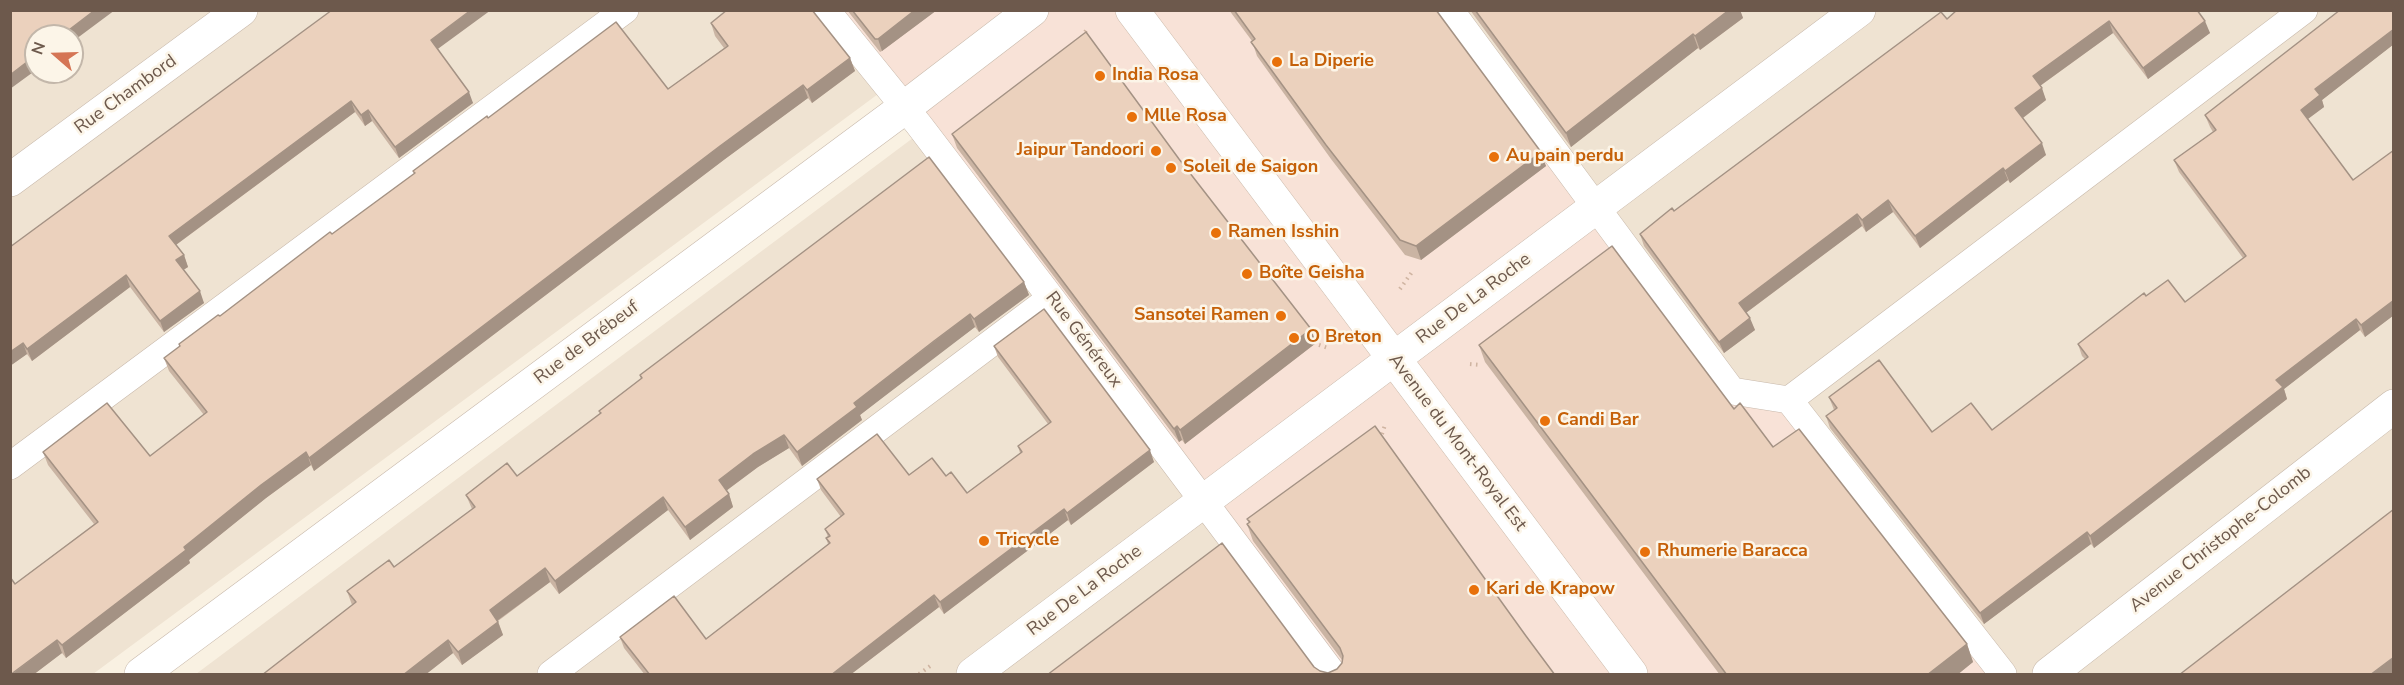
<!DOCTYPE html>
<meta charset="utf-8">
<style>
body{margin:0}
#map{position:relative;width:2404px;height:685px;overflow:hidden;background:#f9f1e2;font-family:"Nunito Sans",sans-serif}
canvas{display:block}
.frame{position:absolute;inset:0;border:12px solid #6d594c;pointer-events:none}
.north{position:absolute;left:24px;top:24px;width:60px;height:60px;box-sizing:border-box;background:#fcf5e8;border:2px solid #c3b7aa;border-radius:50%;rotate:290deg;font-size:16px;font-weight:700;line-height:24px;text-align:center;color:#6d594c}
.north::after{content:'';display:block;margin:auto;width:21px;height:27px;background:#d57555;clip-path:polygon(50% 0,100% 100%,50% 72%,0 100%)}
</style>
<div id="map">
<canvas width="2404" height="685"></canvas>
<div class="frame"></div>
<div class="north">N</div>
</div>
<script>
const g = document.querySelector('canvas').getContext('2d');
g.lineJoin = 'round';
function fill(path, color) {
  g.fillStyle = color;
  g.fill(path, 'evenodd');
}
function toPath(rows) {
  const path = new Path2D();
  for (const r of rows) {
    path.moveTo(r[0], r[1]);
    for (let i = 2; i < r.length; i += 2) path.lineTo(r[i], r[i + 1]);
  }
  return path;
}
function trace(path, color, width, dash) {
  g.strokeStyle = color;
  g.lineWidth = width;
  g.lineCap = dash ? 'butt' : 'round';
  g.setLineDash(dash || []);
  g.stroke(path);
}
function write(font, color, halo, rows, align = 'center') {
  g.font = font + ' "Nunito Sans",sans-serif';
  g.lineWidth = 5;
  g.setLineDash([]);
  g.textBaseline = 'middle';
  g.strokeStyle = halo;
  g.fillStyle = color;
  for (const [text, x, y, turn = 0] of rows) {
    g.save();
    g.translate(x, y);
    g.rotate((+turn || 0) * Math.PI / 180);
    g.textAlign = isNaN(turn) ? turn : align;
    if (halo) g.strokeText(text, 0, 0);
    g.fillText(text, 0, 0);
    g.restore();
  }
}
fill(toPath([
 [10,11,837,11,893,83,93,674,11,674],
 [36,36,72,36,72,72,36,72],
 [1455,11,2393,11,2393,674,2010,674,1731,379],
 [929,126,1344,674,196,674]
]), '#efe3d2');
fill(toPath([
 [837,11,1455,11,1731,379,1794,388,2010,674,1344,674]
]), '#f8e2d7');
const lane = toPath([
 [826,10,919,125,1051,298,1333,674],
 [1450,10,1732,391,1789,400,2003,674],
 [1789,400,2304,10],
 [10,466,625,10],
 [551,674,1051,298]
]);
const street = toPath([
 [10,180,241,10],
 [141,674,904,108,1032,10],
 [973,674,1859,10],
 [2049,674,2394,406]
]);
const secondary = toPath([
 [1132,10,1631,674]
]);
trace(lane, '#c8b9ab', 28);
trace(street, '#c8b9ab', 34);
trace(secondary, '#cdbbab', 34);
trace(toPath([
 [1082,37,1087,29],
 [1400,289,1412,272],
 [1319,345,1328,348],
 [1470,364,1481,365],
 [1382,434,1385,425],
 [919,674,933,664]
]), '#cfb4a1', 4, [1.5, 4.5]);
trace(lane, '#fff', 27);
trace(street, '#fff', 33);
trace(secondary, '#fff', 33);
fill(toPath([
 [847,10,937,10,882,51,880,52],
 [1229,10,1436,10,1546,166,1421,260,1405,255,1331,159,1257,56,1252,41],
 [1470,10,1740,10,1743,18,1700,50,1698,48,1571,147],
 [2197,10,2210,33,2148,79,2113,33,2040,86,2046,100,2023,118,2046,155,2010,183,2008,180,1920,248,1893,212,1866,232,1862,226,1746,313,1755,330,1724,353,1644,246,1640,234,1674,211,1947,19],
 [2394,10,2394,44,2322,100,2324,107,2308,119,2353,180,2394,150,2394,315,2365,337,2360,330,2284,389,2287,399,2094,548,2091,544,1984,624,1830,428,1826,416,1834,410,1829,397,1932,432,1992,430,2085,359,2082,356,2078,344,2146,296,2185,302,2243,258,2179,172,2174,160,2213,132,2210,127,2205,115],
 [711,23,850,58,855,71,812,103,808,98,725,159,314,471,311,465,266,498,189,560,190,563,66,658,62,653,33,675,10,675,15,584,94,524,48,465,43,452,150,456,204,415,169,371,164,358,179,347,179,344,220,316,332,234,414,174,413,171,488,118,668,89,724,48,715,36],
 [438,49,473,103,399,158,372,121,365,126,355,112,176,245,184,255,188,267,183,270,204,303,164,332,130,287,32,361,27,354,10,366,10,247],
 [952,134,1179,159,1316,343,1185,444,1182,440,1179,442,957,148],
 [1024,282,1029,295,979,332,975,327,938,354,860,415,862,420,802,466,789,448,758,467,726,491,729,494,733,507,690,540,668,510,559,594,550,582,498,621,503,635,462,665,453,653,425,675,262,675,352,605,347,591,394,567,472,509,466,495,517,476,600,413,599,411,641,379,640,375],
 [1479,345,1734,409,1967,644,1973,662,1957,675,1720,675,1485,362],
 [994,346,1154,462,1071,525,1068,520,944,614,939,607,850,675,645,675,624,648,620,637,706,639,828,544,826,538,828,537,825,529,841,517,821,490,817,479,909,475,946,476,967,493,1020,453,1018,446,1048,424,998,357],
 [1247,519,1526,636,1555,675,1047,675,1314,667,1320,671,1328,673,1337,669,1342,663,1342,660,1253,541,1247,524,1249,523]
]), '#cab4a3');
fill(toPath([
 [95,10,115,10,72,42,72,36,61,36],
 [471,10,491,10,435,51,431,40],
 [915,10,937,10,882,51,878,39],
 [1729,10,1740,10,1743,18,1700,50,1695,36],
 [2109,21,2113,33,2037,88,2033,76],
 [2205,21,2210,33,2148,79,2143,68],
 [2394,29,2394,44,2322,100,2324,107,2305,121,2301,110,2315,89],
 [1693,34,1698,48,1571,147,1566,133],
 [36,55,36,70,10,89,10,75],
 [850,58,855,71,812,103,807,90],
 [803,85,808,98,725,159,314,471,309,458,720,146],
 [2042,88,2046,100,2020,120,2015,108],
 [469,92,473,103,399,158,395,147],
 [351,101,355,112,173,247,169,236],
 [368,110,372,121,365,126,361,115],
 [2042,143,2046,155,2010,183,2005,171],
 [1541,152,1546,166,1421,260,1416,246],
 [2003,168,2008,180,1920,248,1915,236],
 [1888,200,1893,212,1866,232,1862,220],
 [1857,214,1862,226,1743,315,1739,303],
 [184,255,188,267,180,272,176,260],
 [126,275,130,287,32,361,27,349],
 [1024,282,1029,295,979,332,974,319],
 [200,291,204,303,164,332,160,321],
 [2394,300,2394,315,2365,337,2361,325],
 [970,314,975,327,860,415,862,420,802,466,797,452,854,403],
 [1750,318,1755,330,1724,353,1719,342],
 [2356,319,2360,330,2284,389,2287,399,2094,548,2090,536,2276,380],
 [1311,329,1316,343,1185,444,1180,430],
 [23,343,27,354,10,366,10,352],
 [1177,426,1182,440,1179,442,1174,429],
 [784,435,789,448,758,467,723,493,719,480,753,454],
 [1150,450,1154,462,1071,525,1067,513],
 [306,452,311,465,266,498,189,560,190,563,66,658,62,645,261,485],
 [729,494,733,507,690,540,685,527],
 [663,497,668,510,559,594,555,581],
 [1064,509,1068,520,944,614,940,602],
 [2087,532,2091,544,1984,624,1980,613],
 [545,568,550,582,494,623,490,610],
 [934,595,939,607,850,675,831,675],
 [498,622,503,635,462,665,458,652],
 [57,640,62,653,33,675,11,675],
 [448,640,453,653,425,675,403,675],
 [1967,644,1973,662,1957,675,1927,675],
 [2394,657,2394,672,2390,675,2370,675]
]), '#a49284');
const building = toPath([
 [10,10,95,10,61,36,36,36,36,55,10,75,10,10],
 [332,10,471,10,431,40,469,92,395,147,368,110,361,115,351,101,169,236,184,255,176,260,200,291,160,321,126,275,27,349,23,343,10,352,10,247,332,10],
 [727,10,812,10,850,58,807,90,803,85,720,146,309,458,306,452,261,485,184,547,186,550,62,645,57,640,10,675,10,577,15,584,98,522,43,452,107,403,150,456,207,412,164,358,180,346,179,344,218,315,220,316,330,232,332,234,415,173,413,171,487,116,488,118,616,22,668,89,728,46,711,23,727,10],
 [852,10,915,10,878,39,875,39,852,10],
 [1234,10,1436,10,1541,152,1416,246,1400,240,1326,145,1251,42,1255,39,1234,10],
 [1475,10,1729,10,1695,36,1693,34,1566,133,1475,10],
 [1957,10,2197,10,2205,21,2143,68,2109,21,2033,76,2042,88,2015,108,2042,143,2005,171,2003,168,1915,236,1888,200,1862,220,1857,214,1739,303,1750,318,1719,342,1640,234,1672,208,1674,211,1941,12,1947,19,1957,10],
 [2340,10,2394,10,2394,29,2315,89,2320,95,2301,110,2353,180,2394,150,2394,300,2361,325,2356,319,2276,380,2283,387,2090,536,2087,532,1980,613,1826,416,1837,408,1829,397,1879,360,1932,432,1971,403,1992,430,2088,357,2078,344,2144,293,2146,296,2168,280,2185,302,2246,256,2174,160,2216,130,2205,115,2340,10],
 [1086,32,1179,159,1311,329,1180,430,1177,426,1174,429,952,134,1086,32],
 [929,157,1024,282,974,319,970,314,934,341,854,403,857,407,797,452,784,435,753,454,719,480,729,494,685,527,663,497,555,581,545,568,490,610,498,622,458,652,448,640,403,675,262,675,356,602,347,591,389,560,394,567,475,507,466,495,507,463,517,476,601,413,599,411,642,378,640,375,929,157],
 [1612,246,1734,409,1740,403,1773,447,1799,429,1967,644,1927,675,1727,675,1479,345,1612,246],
 [1044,309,1150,450,1067,513,1064,509,940,602,934,595,831,675,650,675,620,637,674,596,706,639,830,543,826,538,830,536,825,529,844,514,817,479,877,434,909,475,932,458,946,476,951,472,967,493,1022,452,1018,446,1051,422,994,346,1044,309],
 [1375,426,1526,636,1555,675,1047,675,1222,543,1314,667,1320,671,1328,673,1337,669,1342,663,1343,656,1340,648,1247,524,1250,522,1247,519,1375,426],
 [2394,509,2394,657,2370,675,2179,675,2394,509]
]);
fill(building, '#ebd1bd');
trace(building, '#a49284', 1.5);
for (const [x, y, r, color] of [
 [1277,62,6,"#e8710a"],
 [1100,76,6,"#e8710a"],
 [1132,117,6,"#e8710a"],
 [1156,151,6,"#e8710a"],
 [1494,157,6,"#e8710a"],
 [1171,168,6,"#e8710a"],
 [1216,233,6,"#e8710a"],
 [1247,274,6,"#e8710a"],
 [1281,316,6,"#e8710a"],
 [1294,338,6,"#e8710a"],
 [1545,421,6,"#e8710a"],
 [984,541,6,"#e8710a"],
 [1645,552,6,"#e8710a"],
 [1474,590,6,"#e8710a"]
]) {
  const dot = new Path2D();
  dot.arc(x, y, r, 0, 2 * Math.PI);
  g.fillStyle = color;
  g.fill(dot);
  trace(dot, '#fcf5e8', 2);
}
write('bold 18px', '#c56008', '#fcf5e8', [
 ["La Diperie",1289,62],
 ["India Rosa",1112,76],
 ["Mlle Rosa",1144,117],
 ["Jaipur Tandoori",1144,151,"right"],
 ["Au pain perdu",1506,157],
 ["Soleil de Saigon",1183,168],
 ["Ramen Isshin",1228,233],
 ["Boîte Geisha",1259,274],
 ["Sansotei Ramen",1269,316,"right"],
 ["O Breton",1306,338],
 ["Candi Bar",1557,421],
 ["Tricycle",996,541],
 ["Rhumerie Baracca",1657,552],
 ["Kari de Krapow",1486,590]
], 'left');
write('18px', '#6d594c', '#fcf5e8', [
 ["Rue Chambord",126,95,-36],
 ["Rue De La Roche",1474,299,-37],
 ["Rue Généreux",1083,340,53],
 ["Rue de Brébeuf",587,343,-37],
 ["Avenue du Mont-Royal Est",1457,443,53],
 ["Avenue Christophe-Colomb",2221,540,-38],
 ["Rue De La Roche",1085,591,-37]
]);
</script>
